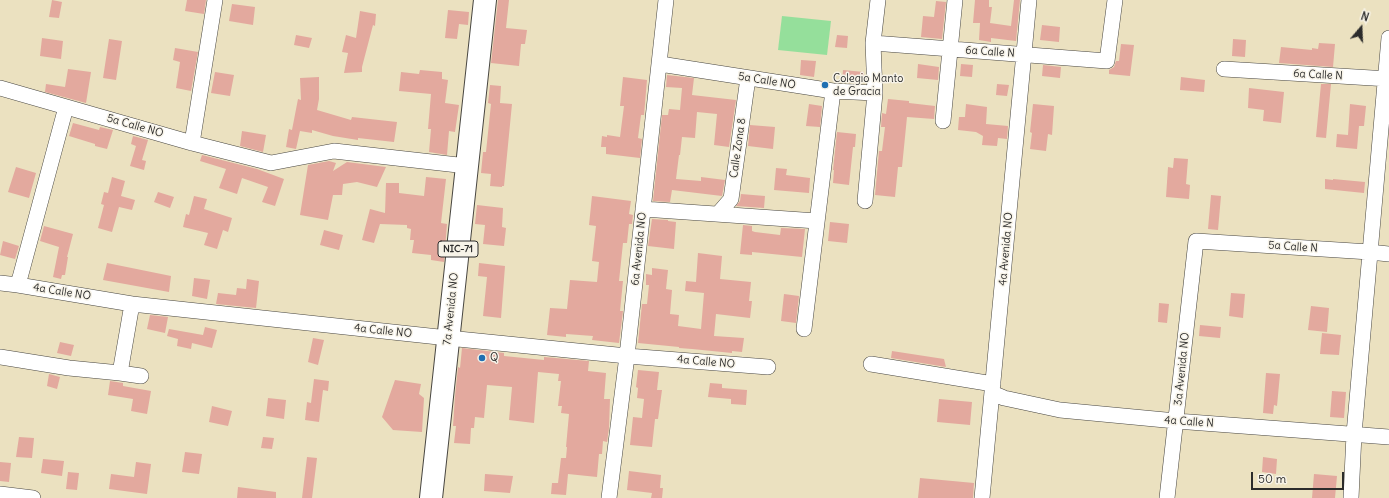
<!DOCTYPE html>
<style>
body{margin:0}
#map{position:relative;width:1389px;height:498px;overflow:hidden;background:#ebe1c0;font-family:Delius,sans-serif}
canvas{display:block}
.north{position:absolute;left:1341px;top:8px;width:40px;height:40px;-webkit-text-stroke:3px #f7f3e8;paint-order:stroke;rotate:19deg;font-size:11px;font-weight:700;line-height:16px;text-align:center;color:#2b2b2b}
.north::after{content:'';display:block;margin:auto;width:14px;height:18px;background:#2b2b2b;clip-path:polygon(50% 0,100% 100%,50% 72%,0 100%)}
.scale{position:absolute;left:1251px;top:472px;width:93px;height:18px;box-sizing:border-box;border:2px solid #2b2b2b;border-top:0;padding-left:5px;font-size:12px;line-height:14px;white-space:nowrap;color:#2b2b2b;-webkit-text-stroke:3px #f7f3e8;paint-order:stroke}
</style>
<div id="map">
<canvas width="1389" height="498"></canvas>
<div class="north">N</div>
<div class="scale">50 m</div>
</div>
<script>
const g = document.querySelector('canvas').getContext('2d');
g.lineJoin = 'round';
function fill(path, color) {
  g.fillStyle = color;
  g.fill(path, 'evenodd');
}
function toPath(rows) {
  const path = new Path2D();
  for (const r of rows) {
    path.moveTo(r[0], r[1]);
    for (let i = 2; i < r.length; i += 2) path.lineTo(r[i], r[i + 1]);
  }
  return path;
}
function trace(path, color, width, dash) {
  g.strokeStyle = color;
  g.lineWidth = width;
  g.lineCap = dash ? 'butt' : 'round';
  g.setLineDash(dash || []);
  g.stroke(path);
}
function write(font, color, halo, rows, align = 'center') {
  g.font = font + ' Delius,sans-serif';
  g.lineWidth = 3;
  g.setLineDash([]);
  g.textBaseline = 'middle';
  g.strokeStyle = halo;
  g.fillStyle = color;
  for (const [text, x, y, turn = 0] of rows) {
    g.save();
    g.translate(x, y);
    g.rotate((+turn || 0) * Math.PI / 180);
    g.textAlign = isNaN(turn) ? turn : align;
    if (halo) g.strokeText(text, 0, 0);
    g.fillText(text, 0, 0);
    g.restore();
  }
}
fill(toPath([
 [782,16,831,21,827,55,778,50]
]), '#95df9b');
fill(toPath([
 [52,0,62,2,59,18,49,17],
 [187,0,206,0,204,14,185,11],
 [498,0,509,0,506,28,527,30,525,44,521,44,519,66,491,63],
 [975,0,989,0,989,7,992,7,990,23,1011,26,1014,0,1020,0,1016,41,991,38,991,42,979,40,980,23,973,23],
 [936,1,946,2,942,39,921,37,923,16,934,17],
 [232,4,255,7,253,25,229,21],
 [448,10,469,12,468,25,459,24,457,39,445,38],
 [360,11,376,14,375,26,373,25,362,67,362,72,344,73,348,53,342,52,346,35,356,38],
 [1042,25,1060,27,1059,42,1040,40],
 [296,35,312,38,309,48,294,45],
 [837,35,848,36,847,48,835,47],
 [42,38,63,41,61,59,40,56],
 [109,39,122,41,116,80,103,78],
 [1233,39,1246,40,1245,57,1232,56],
 [1319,43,1335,44,1333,67,1279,63,1281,47,1312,50,1312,48,1318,49],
 [1121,44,1134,45,1130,76,1109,74,1109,70,1114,67,1116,61,1119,61],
 [175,48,198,52,191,91,176,88,180,62,173,60],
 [801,60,816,61,814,77,800,75],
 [918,64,939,67,938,80,917,78],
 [961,64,973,65,972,77,960,76],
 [1043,65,1061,67,1060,78,1042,76],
 [68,69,91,72,86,103,45,92,46,84,65,87],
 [420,70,442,72,442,79,448,80,445,103,459,105,455,132,449,131,447,155,429,152,431,129,428,129,431,94,399,91,401,72,419,74],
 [843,70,864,72,863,83,842,82],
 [215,72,234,75,230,96,211,93],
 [667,75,694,78,692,95,736,100,729,147,714,145,717,114,697,112,695,138,682,137,680,155,679,155,676,179,701,181,701,177,725,180,722,196,672,190,670,202,653,201,662,115,668,115,669,109,680,110,682,88,666,87],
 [319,77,319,99,317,110,351,120,352,117,397,122,394,142,358,138,358,140,333,136,312,130,312,133,300,131,296,149,286,147,289,129,292,130,298,99,301,100,300,78],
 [623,77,647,80,644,115,641,115,638,138,642,139,640,158,606,154,606,147,601,147,602,136,607,137,607,135,620,137,624,106,620,106],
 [1181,77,1205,80,1204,92,1180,90],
 [997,84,1009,85,1007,96,996,95],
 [1321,84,1331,84,1326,138,1316,137],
 [490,85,501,86,500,103,512,104,504,186,502,186,502,187,490,186,491,174,481,173,483,152,486,152,491,104,488,103],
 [1249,88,1284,92,1281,123,1263,121,1264,110,1248,108],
 [888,99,909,101,909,103,935,106,934,119,907,117,902,167,898,167,895,197,875,195,879,151,882,151,885,127,881,127,882,113,886,114],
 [809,104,822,106,820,127,806,126],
 [966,104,987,107,986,124,1008,126,1007,139,998,138,997,146,982,145,983,136,976,132,958,130,959,117,965,117],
 [1033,104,1054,106,1052,135,1048,134,1046,151,1030,149,1032,133,1030,132],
 [1350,104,1366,106,1364,126,1359,126,1357,149,1336,147,1337,134,1348,135],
 [73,123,99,130,100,127,113,130,107,149,95,146,95,144,69,136],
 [750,125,775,127,773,149,748,146],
 [242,131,266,135,263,152,240,146],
 [837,132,856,134,855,147,853,147,849,185,833,183,834,170,833,170],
 [133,136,148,140,142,160,146,161,144,170,130,166,136,146,131,144],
 [202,155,257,169,284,179,275,206,262,202,268,187,242,178,237,194,219,188,226,169,200,161],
 [1174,158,1188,159,1186,184,1190,185,1189,199,1166,197,1168,167,1173,168],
 [329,161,336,163,333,171,347,162,386,167,377,187,357,182,343,184,342,195,333,195,328,220,300,215,308,165],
 [16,167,36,173,29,198,8,192],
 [776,168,787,169,786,175,810,178,809,193,774,190],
 [112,177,125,181,121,196,135,200,132,210,119,207,112,232,98,228,104,205,101,204,104,192,108,193],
 [426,177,446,179,441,223,447,224,444,262,431,260,431,255,412,253,414,240,410,240,411,229,407,228,407,225,380,224,374,243,362,240,370,209,385,213,386,183,399,183,399,193,424,196],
 [1325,179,1333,180,1333,179,1365,182,1364,193,1325,189],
 [158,192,174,197,170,208,154,202],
 [741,194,765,196,764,208,736,206,740,201],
 [1211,195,1221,196,1218,230,1208,229],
 [194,196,207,199,204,209,232,218,228,232,223,230,217,249,204,245,208,233,183,227,186,214,189,215],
 [592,196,631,201,629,214,633,215,632,224,629,224,627,243,623,243,619,281,623,281,620,311,623,311,619,343,592,340,593,336,566,334,566,337,547,335,550,308,567,309,570,280,597,282,599,262,592,261,596,226,589,225],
 [477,205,503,208,502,227,506,228,504,246,483,244,485,225,475,224],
 [652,219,668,220,668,221,676,222,674,249,648,246],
 [830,222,849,224,847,243,828,241],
 [743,225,752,226,752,231,755,232,780,235,781,228,805,229,802,257,752,252,752,255,740,254],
 [44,226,73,234,67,257,68,257,65,275,62,275,61,279,53,277,59,247,40,241],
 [324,230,343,235,339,250,320,245],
 [3,241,19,246,15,259,0,255],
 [698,253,722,256,720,279,751,282,749,301,752,301,750,318,716,314,714,336,744,338,742,352,732,351,732,353,692,349,679,348,679,347,638,343,642,304,647,304,649,285,646,285,646,274,652,275,652,268,668,270,666,289,672,290,670,314,679,315,678,326,701,329,704,293,685,291,686,281,696,282],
 [107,263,171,276,169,292,103,280],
 [479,263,505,266,501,318,483,316,487,277,478,276],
 [194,278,210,280,207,299,192,296],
 [247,279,259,281,256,308,216,304,218,293,236,295,237,288,246,289],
 [1231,293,1245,294,1243,318,1229,316],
 [784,294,799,296,796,323,781,321],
 [1159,303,1169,304,1167,323,1158,322],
 [1311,306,1329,308,1327,332,1308,330],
 [150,315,168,317,165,333,147,329],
 [1200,325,1221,327,1220,338,1199,336],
 [205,327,217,330,212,348,192,343,191,349,177,346,178,339,167,336,169,329,203,335],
 [1322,333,1341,335,1339,355,1320,354],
 [313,338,324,340,318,365,308,362],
 [60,342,74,345,71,356,57,353],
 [462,348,504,353,504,356,544,360,544,357,589,361,588,371,606,373,604,399,610,399,609,428,607,442,603,441,602,454,599,454,597,477,568,474,566,495,551,494,552,483,558,483,561,458,566,458,567,447,566,447,569,414,561,413,562,406,558,406,561,381,558,381,559,374,538,372,534,423,509,420,512,387,487,385,484,418,475,417,474,428,471,428,470,444,454,443,456,426,453,426,455,396,458,367,460,368],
 [892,351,944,359,946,367,891,358],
 [638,370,659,372,657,390,662,390,658,419,655,419,652,447,630,445,633,417,642,418,644,399,637,398,638,388,636,387],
 [1266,373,1280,374,1277,406,1274,405,1273,414,1263,413],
 [49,374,60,377,57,389,47,386],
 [314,379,329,381,328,391,323,390,319,422,305,420,307,402,311,403],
 [395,380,421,384,419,394,424,398,422,432,393,430,382,417],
 [110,381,123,383,123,386,151,391,147,414,131,411,133,399,108,395],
 [710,383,722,384,722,388,747,390,746,405,731,404,731,399,708,397],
 [1332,391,1346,392,1344,418,1330,417],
 [268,398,286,400,284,419,266,416],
 [939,399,972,402,970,425,937,422],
 [212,406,232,411,228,426,209,422],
 [19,437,34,438,32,458,16,457],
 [263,437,274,438,272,449,261,448],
 [185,452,202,454,199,474,182,472],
 [307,457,317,458,312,498,302,498],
 [1263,457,1277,459,1276,474,1262,472],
 [43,459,64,461,62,476,41,473],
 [0,462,11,463,9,482,0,481],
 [136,462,151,464,147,494,109,489,111,474,134,477],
 [629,471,661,475,660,488,663,488,662,498,651,498,652,493,627,490],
 [68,472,79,473,77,490,66,489],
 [485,474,513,476,510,493,484,491],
 [1314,474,1337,476,1335,498,1312,498],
 [920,478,974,483,973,498,918,498],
 [238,487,276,492,276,498,237,498]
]), '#e3a99e');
const minor = toPath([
 [873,43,1107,61,1115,0],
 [660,64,833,91,875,93],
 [1224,69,1389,79],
 [0,88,192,143,271,163,334,151,467,166],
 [943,121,955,0],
 [192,143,215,0],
 [865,201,875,93,873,43,878,0],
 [643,209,817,221],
 [718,214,731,199,748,78],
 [0,283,18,285,132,304,448,338,627,356,768,367],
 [18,285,66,107],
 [804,329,833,91],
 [0,357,69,368,120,373,141,376],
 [871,364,993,384],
 [120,373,132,304],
 [992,393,1004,398,1060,410,1176,421,1389,437],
 [0,494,33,498],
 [609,498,627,356,666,0],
 [982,498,1029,0],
 [1167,498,1196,241,1370,252,1389,254],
 [1351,498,1354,434,1389,38]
]);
const trunk = toPath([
 [431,498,485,0]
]);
trace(minor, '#484641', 16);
trace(trunk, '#484641', 24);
trace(minor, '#fff', 15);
trace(trunk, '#fff', 22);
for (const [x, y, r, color] of [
 [825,85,4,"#1f6fb2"],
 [482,358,4,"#1f6fb2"]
]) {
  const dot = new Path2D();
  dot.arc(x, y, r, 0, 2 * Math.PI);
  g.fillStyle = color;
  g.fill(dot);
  trace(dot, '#f7f3e8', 1.5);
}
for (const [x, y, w] of [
 [458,249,40]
]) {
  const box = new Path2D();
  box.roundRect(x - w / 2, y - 8, w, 16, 3);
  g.fillStyle = '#f7f3e8';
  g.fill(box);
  trace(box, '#2b2b2b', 1);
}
write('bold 10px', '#2b2b2b', null, [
 ["NIC-71",458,249]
]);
write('11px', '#2b2b2b', '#f7f3e8', [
 ["6a Calle N",990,52,4],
 ["6a Calle N",1318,75,3],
 ["5a Calle NO",767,81,9],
 ["5a Calle NO",135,126,16],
 ["Calle Zona 8",738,148,-82],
 ["5a Calle N",1293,247,4],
 ["6a Avenida NO",639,249,-84],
 ["4a Avenida NO",1006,249,-85],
 ["4a Calle NO",62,292,9],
 ["7a Avenida NO",451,309,-84],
 ["4a Calle NO",383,331,6],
 ["4a Calle NO",706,362,5],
 ["3a Avenida NO",1182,369,-84],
 ["4a Calle N",1189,422,4]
]);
write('11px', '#2b2b2b', '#f7f3e8', [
 ["Colegio Manto",833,79],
 ["de Gracia",833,92],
 ["Q",490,358]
], 'left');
</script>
